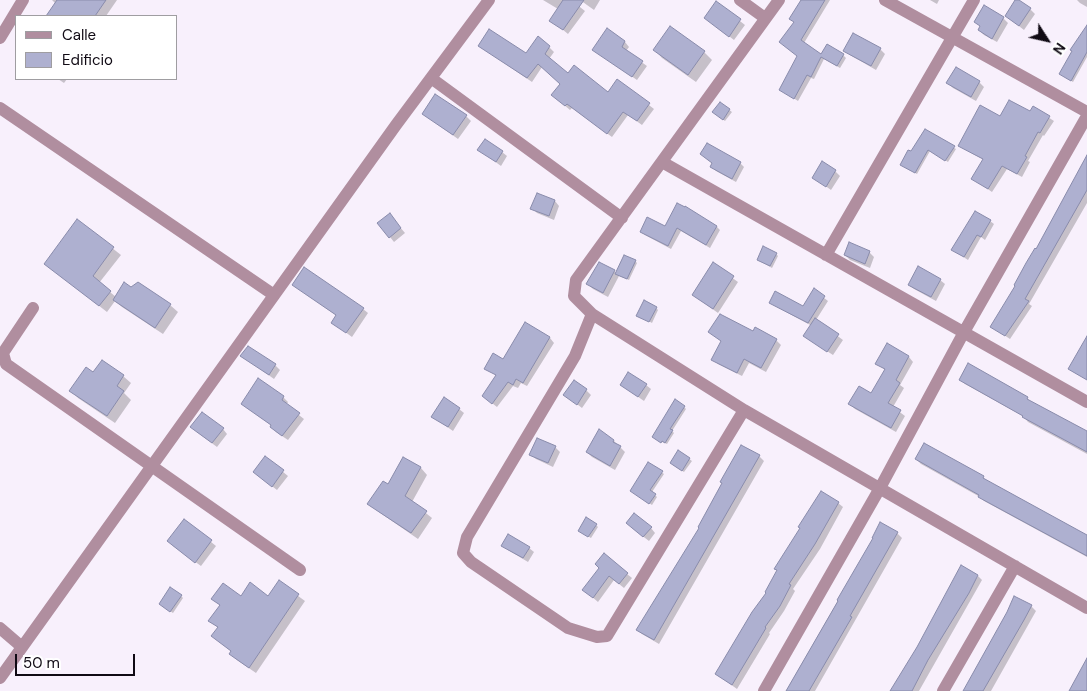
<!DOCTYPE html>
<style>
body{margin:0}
#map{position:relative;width:1087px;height:691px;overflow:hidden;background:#f8f0fc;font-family:"DM Sans",sans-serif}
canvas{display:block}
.legend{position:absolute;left:15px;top:15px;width:162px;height:65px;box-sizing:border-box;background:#fff;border:1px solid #9f9da1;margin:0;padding:6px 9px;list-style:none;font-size:15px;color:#100a14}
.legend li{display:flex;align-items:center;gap:10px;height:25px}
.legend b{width:25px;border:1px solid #9f9da1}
.north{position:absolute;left:1022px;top:15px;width:50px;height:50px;-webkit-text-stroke:4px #fff;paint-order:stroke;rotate:125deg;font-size:14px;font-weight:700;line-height:20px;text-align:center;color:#100a14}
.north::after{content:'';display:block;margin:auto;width:18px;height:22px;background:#100a14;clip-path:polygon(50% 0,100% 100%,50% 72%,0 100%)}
.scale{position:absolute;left:15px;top:654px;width:120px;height:22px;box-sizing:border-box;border:2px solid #100a14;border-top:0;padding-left:6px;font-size:15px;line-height:18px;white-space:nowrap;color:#100a14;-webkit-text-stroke:4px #fff;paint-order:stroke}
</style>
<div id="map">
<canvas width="1087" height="691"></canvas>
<ul class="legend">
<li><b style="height:6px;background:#b08e9f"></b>Calle</li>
<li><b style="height:14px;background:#aeb0d0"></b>Edificio</li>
</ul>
<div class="north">N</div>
<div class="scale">50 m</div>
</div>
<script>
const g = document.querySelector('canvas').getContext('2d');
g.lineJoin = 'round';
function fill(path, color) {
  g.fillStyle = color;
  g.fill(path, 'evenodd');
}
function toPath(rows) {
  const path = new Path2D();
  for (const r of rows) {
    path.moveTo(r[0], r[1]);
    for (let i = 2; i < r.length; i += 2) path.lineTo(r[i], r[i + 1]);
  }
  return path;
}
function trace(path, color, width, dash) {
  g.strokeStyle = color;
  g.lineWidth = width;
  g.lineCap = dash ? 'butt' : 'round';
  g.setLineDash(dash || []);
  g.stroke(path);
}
fill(toPath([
 [52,0,117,0,106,16,47,16,56,4],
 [543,0,571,0,585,11,568,34,551,20,558,9],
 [580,0,600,0,594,10],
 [808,0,830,0,804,43,821,56,843,55,846,58,840,68,824,59,814,79,811,78,798,101,781,90,798,56,795,23],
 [930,0,939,0,937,4],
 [1077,0,1087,0,1087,7,1080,3],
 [717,3,745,25,734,40,705,18],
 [1030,9,1035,14,1024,30,1006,16],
 [1003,18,1008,23,997,42,984,35,979,30,981,27,976,22],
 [1087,27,1087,57,1073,82,1062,75],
 [670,28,704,52,712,60,696,82,662,58,655,50],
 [607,30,625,42,629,47,626,51,647,66,637,80,599,54],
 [479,46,526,55,549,47,554,52,549,59,568,75,608,94,617,80,654,109,642,125,628,115,612,137,572,108,570,110,557,99,562,84,542,67,532,82],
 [880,49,885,54,876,70,850,55,845,51],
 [58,79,67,79,64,83],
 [979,82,984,87,976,101,953,88,948,83],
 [720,103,732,112,725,121,716,114],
 [1034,108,1054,121,1044,136,1043,135,1028,161,1030,162,1022,177,1007,169,992,192,973,179,984,160,964,149,960,145,1001,118,1031,113],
 [423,114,466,116,471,121,458,139],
 [925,130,956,149,948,162,930,151,917,174,904,167],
 [479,150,502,152,507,156,501,166],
 [701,154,740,163,744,167,736,182,716,171,712,167,713,164],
 [1087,157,1087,203,1029,304,1032,306,1010,339,992,327,1037,250],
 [835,171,840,176,831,190,813,177],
 [538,194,555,201,559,206,554,220,537,213,532,208],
 [394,220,405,233,394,242,390,237],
 [78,221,121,255,99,283,116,297,170,305,178,312,163,334,122,307,115,301,107,312,45,264],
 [990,221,994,224,985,240,981,237,968,260,953,250],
 [717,227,720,230,710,248,681,231,671,249,645,235,641,232,665,228],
 [869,252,874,257,870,268,850,260,845,255],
 [776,254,778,256,772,268,758,260],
 [635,261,637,263,629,280,619,276,608,297,593,289,588,284,614,271,617,274],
 [713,264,738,282,718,313,693,295],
 [940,280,945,284,936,301,914,289,909,285],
 [293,285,363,309,368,313,352,337,333,323,337,316],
 [814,290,828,301,816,320,843,340,833,355,810,340,812,326,775,306,771,303,803,307],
 [656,308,658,310,652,323,638,315],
 [526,324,550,338,554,343,527,386,521,383,518,388,513,386,497,407,488,400,497,376,486,368,503,361],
 [710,332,753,333,776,340,781,345,766,372,749,363,742,376,718,364,713,359,722,342],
 [887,345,909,357,913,362,900,385,904,388,893,407,905,416,896,432,855,409,850,404,872,395,886,371,877,363],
 [242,356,275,365,280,370,274,379],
 [94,374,123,376,131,383,124,393,131,400,115,423,78,398,71,390],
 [960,379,1027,398,1032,403,1087,433,1087,454,1028,422,1023,416,965,384],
 [621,385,646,385,651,389,644,401],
 [586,390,591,395,582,408,565,395],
 [283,397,288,402,286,405,304,419,288,440,276,432,272,426,242,404],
 [684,407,686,409,672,431,674,433,667,444,655,439],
 [459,409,464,413,453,431,433,417],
 [223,429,227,434,217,447,197,432],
 [599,431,614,441,625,452,615,470,592,457,587,452],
 [538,439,555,447,560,452,553,467,536,459,531,455],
 [742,446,759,456,764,461,659,644,642,634,637,630,700,528],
 [679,452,692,461,684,472,673,465],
 [266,458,288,476,277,490,260,477],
 [404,459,421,468,427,475,412,502,432,518,418,539,376,510,369,503,388,486],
 [916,459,983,477,988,483,1087,536,1087,557,984,501,980,497,921,464],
 [649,463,664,474,652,492,657,497,652,505,634,493],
 [838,503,843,507,820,549,793,589,795,591,784,611,769,633,770,634,737,689,716,674],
 [184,520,216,546,201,566,173,546],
 [596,525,598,527,591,538,582,533],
 [632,528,651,528,655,533,649,541],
 [897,533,902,538,815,691,786,691,874,538],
 [503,546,529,548,534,552,528,562,508,550],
 [600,568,627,574,632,578,624,588,614,580,598,602,584,590],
 [978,576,982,580,919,691,893,691],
 [279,582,305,601,256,673,237,660,231,654,232,652,213,636,218,628,210,621,221,606,213,599,269,598],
 [181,596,183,598,173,613,162,606],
 [1031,606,1036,611,991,691,964,691]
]), '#0003');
const building = toPath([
 [57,0,106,0,95,16,46,16,57,0],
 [563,0,584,0,563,30,549,21,563,0],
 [801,0,825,0,801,40,821,54,827,44,844,54,837,66,821,57,811,77,807,75,794,99,779,90,797,56,779,42,794,22,789,19,801,0],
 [1015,0,1019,0,1031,8,1019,26,1005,16,1015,0],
 [716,1,741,19,729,37,704,18,716,1],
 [984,5,1004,17,992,39,978,30,980,26,974,22,984,5],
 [1087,25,1087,52,1071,81,1059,74,1072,51,1070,50,1087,25],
 [670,26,705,51,688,75,653,50,670,26],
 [607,28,625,41,622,47,643,61,632,77,592,50,607,28],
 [489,29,526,53,538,36,550,46,545,54,568,73,574,65,608,92,617,79,650,103,637,121,623,112,607,134,567,104,565,106,551,95,560,84,538,64,527,78,478,46,489,29],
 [853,33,881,48,871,66,843,51,853,33],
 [956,67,980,81,971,97,946,83,956,67],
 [435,94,467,115,453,135,422,114,435,94],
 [1009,100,1030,111,1033,106,1050,116,1040,133,1038,132,1025,156,1027,157,1017,174,1002,166,988,189,971,179,983,159,958,146,980,105,1000,116,1009,100],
 [720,102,730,109,723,120,712,112,720,102],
 [925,129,955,146,945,161,928,150,915,173,900,165,908,150,911,151,925,129],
 [485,139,503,151,496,162,477,150,485,139],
 [707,143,741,162,732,179,710,167,712,163,700,154,707,143],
 [1087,155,1087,190,1025,299,1029,301,1005,336,990,327,1015,286,1014,285,1026,263,1035,248,1036,249,1087,155],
 [822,161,836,170,826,187,812,178,822,161],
 [537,193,555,200,549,216,530,209,537,193],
 [677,203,685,207,685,206,717,226,706,245,677,228,668,246,640,232,647,217,665,226,677,203],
 [975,211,991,220,981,237,977,235,964,257,951,250,975,211],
 [390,213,401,228,389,238,377,223,390,213],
 [77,219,114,247,93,276,111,291,99,306,44,264,77,219],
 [849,242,870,251,865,264,844,255,849,242],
 [763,246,777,253,770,266,757,260,763,246],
 [624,255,636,260,627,279,615,274,624,255],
 [599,262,615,270,603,293,586,284,599,262],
 [713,262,734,276,713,309,692,295,713,262],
 [918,266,941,279,931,297,908,285,918,266],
 [304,267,364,308,346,333,331,323,336,315,292,285,304,267],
 [124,282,131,287,138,282,171,304,155,328,113,300,124,282],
 [814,288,825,296,808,323,769,303,775,291,803,306,814,288],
 [644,300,657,307,649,322,636,316,644,300],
 [720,314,753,331,755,327,777,339,761,368,744,359,737,373,711,360,721,341,708,332,720,314],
 [815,318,839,334,827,352,803,336,815,318],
 [525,322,550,337,523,383,516,379,513,385,508,382,492,404,482,396,496,375,484,369,493,353,503,359,525,322],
 [1087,336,1087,380,1068,369,1087,336],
 [887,343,909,356,896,380,900,383,888,403,901,410,891,428,848,404,859,386,871,393,885,369,875,364,887,343],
 [248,346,276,364,269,375,240,356,248,346],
 [102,360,124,375,117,386,124,391,107,416,69,391,86,367,93,372,102,360],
 [968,363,1028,397,1027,399,1087,431,1087,452,1022,417,1023,416,959,380,968,363],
 [628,372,647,384,638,397,620,385,628,372],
 [258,378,284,396,282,400,300,413,282,436,270,427,271,425,241,404,258,378],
 [574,380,587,389,577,405,563,395,574,380],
 [444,397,460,408,448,427,431,417,444,397],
 [675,399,685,406,670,429,673,430,665,443,662,441,661,443,652,437,675,399],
 [202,412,224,428,212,443,190,427,202,412],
 [599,429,614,440,613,442,621,446,610,466,586,452,599,429],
 [537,438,556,446,548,463,529,455,537,438],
 [924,443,984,476,983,478,1087,535,1087,556,978,497,979,495,915,459,924,443],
 [741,445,760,455,654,640,636,630,699,528,698,527,722,483,720,482,741,445],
 [678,450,690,458,682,471,670,463,678,450],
 [265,456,284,470,272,487,253,472,265,456],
 [403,457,421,467,405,496,427,511,411,533,367,504,383,481,388,484,403,457],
 [648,462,663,471,650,490,656,494,649,504,630,491,648,462],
 [821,491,839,502,815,544,789,584,791,585,780,606,765,627,766,628,732,685,715,674,752,612,766,593,765,592,777,570,774,569,800,528,798,527,821,491],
 [634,513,652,527,643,537,626,523,634,513],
 [586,517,597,524,588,537,578,531,586,517],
 [184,519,212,540,195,563,167,541,184,519],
 [880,522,898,532,850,616,852,617,809,691,786,691,838,601,837,600,873,538,872,538,880,522],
 [508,534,530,547,523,558,501,546,508,534],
 [604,553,628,573,619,584,609,576,593,598,582,590,599,568,595,564,604,553],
 [961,565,978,575,969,593,928,660,912,691,890,691,917,647,961,565],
 [279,580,299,594,249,668,229,654,231,651,211,636,218,627,208,621,220,605,211,599,223,583,241,596,250,582,268,596,279,580],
 [170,587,182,595,170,612,159,604,170,587],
 [1014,596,1032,605,1024,620,983,691,963,691,1007,612,1014,596],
 [1087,658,1087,691,1069,691,1087,658]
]);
fill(building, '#aeb0d0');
trace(building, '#898bab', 1);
trace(toPath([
 [740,0,765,18],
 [779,0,576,280,574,296,592,314,744,410,1087,608],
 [885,0,1087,112],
 [0,38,23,0],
 [431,78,622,218],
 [0,108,274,295],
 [662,162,1087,402],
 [826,255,974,0],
 [33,308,3,353,6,364,300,570],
 [592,314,575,356,467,537,463,553,471,562,568,628,597,637,607,636,744,410],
 [0,628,22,647],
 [0,678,396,125,489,0],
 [764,691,880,488,964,332,1087,116],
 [943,691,1015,566]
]), '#b08e9f', 12);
</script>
